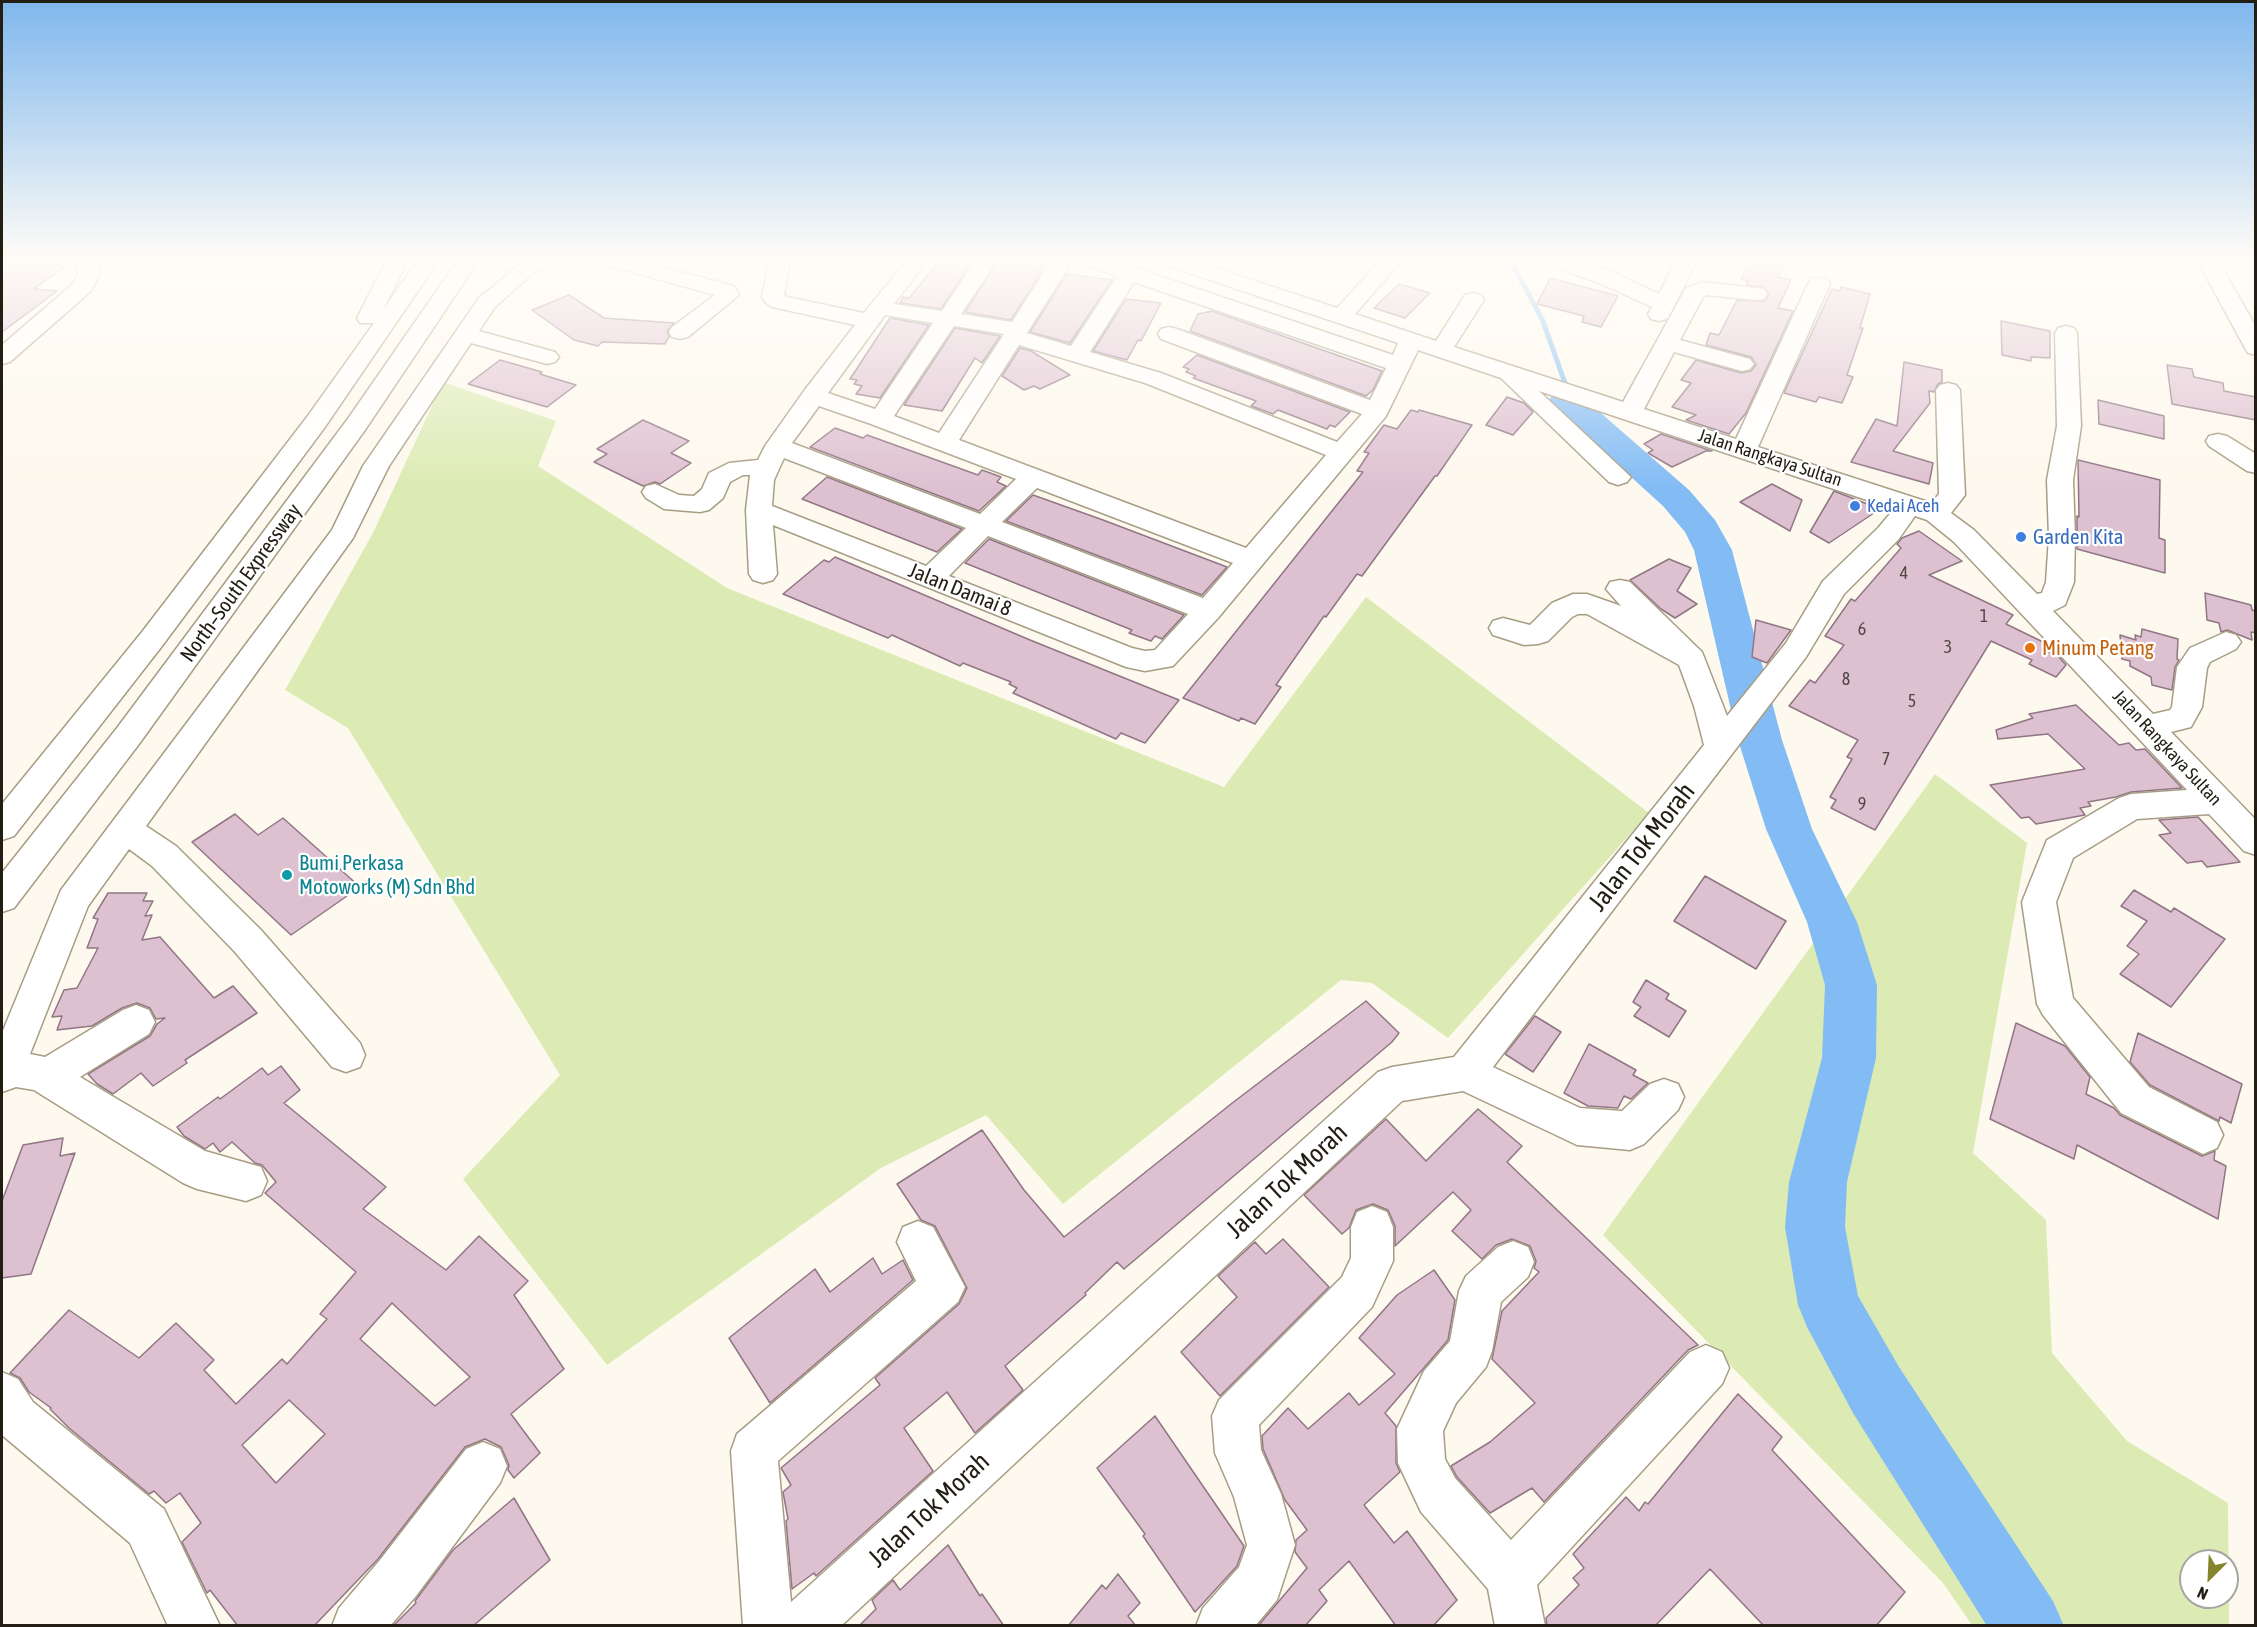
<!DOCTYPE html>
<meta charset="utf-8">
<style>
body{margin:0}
#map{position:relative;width:2257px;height:1627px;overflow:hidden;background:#fef9ee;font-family:"Asap Condensed",sans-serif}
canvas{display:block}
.frame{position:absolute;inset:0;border:3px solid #221e14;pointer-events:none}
.north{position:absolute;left:2179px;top:1549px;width:60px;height:60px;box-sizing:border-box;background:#fff;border:2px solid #a7a5a1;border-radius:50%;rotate:204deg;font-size:16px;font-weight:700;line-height:24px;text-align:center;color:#221e14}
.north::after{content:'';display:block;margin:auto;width:21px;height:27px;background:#84842e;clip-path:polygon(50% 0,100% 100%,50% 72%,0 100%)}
</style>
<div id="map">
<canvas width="2257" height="1627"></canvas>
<div class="frame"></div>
<div class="north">N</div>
</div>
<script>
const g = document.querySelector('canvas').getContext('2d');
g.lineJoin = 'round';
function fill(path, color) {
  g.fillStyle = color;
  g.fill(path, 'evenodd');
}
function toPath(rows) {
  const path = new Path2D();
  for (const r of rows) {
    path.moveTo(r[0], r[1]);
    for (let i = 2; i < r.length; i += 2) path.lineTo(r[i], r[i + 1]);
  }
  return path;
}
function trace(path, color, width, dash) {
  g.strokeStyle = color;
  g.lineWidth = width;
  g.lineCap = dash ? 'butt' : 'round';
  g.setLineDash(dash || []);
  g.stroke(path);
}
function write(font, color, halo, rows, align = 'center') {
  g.font = font + ' "Asap Condensed",sans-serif';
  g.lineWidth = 4.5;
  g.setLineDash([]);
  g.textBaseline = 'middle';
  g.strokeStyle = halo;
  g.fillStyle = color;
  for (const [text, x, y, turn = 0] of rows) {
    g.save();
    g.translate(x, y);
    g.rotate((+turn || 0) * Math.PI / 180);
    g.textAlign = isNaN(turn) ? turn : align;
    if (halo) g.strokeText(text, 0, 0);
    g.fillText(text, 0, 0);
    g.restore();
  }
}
fill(toPath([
 [443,382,556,421,538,466,727,588,1224,787,1366,597,1649,813,1448,1038,1372,983,1341,980,1063,1204,986,1115,881,1168,607,1365,463,1179,560,1075,348,728,285,690,373,533],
 [1935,774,2027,843,1973,1153,2046,1220,2052,1353,2127,1441,2228,1503,2229,1625,1972,1625,1943,1583,1603,1235],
 [2191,1561,2227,1561,2227,1597,2191,1597]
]), '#dcebb4');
trace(toPath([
 [1510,260,1542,319,1565,383]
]), '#83bcf5', 5);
fill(toPath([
 [1566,390,1578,393,1689,490,1715,520,1732,550,1782,740,1812,829,1857,922,1877,985,1876,1058,1847,1182,1845,1227,1858,1296,1899,1367,2053,1601,2064,1626,1987,1626,1853,1413,1807,1327,1798,1305,1785,1227,1789,1182,1822,1058,1825,985,1807,922,1766,829,1738,740,1694,550,1685,532,1663,506,1554,407,1549,400,1554,393,1566,390]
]), '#83bcf5');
const building = toPath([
 [2,260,71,262,34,289,57,291,2,332,2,260],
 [940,260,973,260,941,309,900,303,903,297,909,298,940,260],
 [999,260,1045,260,1039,271,1042,271,1011,320,965,312,999,260],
 [1751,260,1787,260,1778,277,1791,280,1778,308,1793,311,1746,413,1729,434,1686,420,1696,415,1672,407,1691,383,1681,380,1696,360,1741,373,1751,371,1756,365,1751,357,1706,345,1710,333,1719,335,1737,300,1764,301,1769,295,1764,287,1746,285,1748,281,1741,279,1751,260],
 [1067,274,1112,280,1070,343,1030,332,1067,274],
 [1550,278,1618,296,1601,327,1582,322,1584,316,1537,304,1550,278],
 [1399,284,1430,293,1405,318,1374,308,1399,284],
 [1841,287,1870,294,1860,328,1863,328,1847,375,1853,377,1842,403,1819,397,1816,402,1784,393,1832,289,1840,291,1841,287],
 [569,295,604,318,674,323,667,331,669,337,665,344,602,342,598,346,574,340,532,310,569,295],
 [1126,299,1161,303,1141,341,1138,340,1127,360,1093,351,1126,299],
 [1212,311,1382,371,1373,390,1366,396,1190,331,1198,314,1212,311],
 [890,318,929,325,880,398,856,394,862,386,854,384,857,380,850,379,890,318],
 [2001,321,2050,331,2050,358,2031,357,2031,361,2002,355,2001,321],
 [955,328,1000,336,982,363,975,358,942,411,904,405,955,328],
 [1020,348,1031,351,1070,375,1040,389,1034,386,1024,390,1002,376,1020,348],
 [1197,355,1350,412,1335,427,1330,425,1327,429,1278,410,1273,414,1251,406,1256,401,1193,378,1196,376,1186,372,1189,369,1183,367,1197,355],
 [500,360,542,372,540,374,576,385,547,407,468,384,500,360],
 [1904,362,1942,370,1942,382,1938,384,1934,392,1929,391,1930,403,1893,451,1933,463,1929,484,1851,462,1876,419,1897,426,1904,362],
 [2167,365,2192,369,2194,377,2223,383,2224,391,2256,397,2256,420,2172,404,2167,365],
 [1507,397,1524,403,1533,412,1513,435,1486,425,1507,397],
 [2098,400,2164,416,2164,439,2099,424,2098,400],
 [1411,410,1418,412,1419,410,1472,425,1437,476,1435,476,1362,576,1357,574,1326,617,1324,616,1276,685,1281,687,1255,724,1241,718,1239,721,1183,698,1363,472,1357,471,1369,453,1364,452,1384,425,1397,429,1411,410],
 [643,420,689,441,671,453,691,463,660,484,655,482,643,486,594,462,607,454,597,449,643,420],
 [835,428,863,438,867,435,978,475,982,470,1001,477,997,482,1006,486,979,511,810,447,835,428],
 [1661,434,1712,451,1706,451,1672,467,1648,453,1653,450,1644,444,1661,434],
 [2078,460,2160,480,2159,538,2165,540,2165,573,2077,549,2077,516,2079,517,2078,460],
 [827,477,962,529,937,552,802,499,827,477],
 [1772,484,1802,500,1790,531,1740,502,1772,484],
 [1834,491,1880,509,1829,543,1810,532,1834,491],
 [1033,495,1103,520,1227,567,1202,595,1006,521,1033,495],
 [1919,531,1962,561,1929,575,2013,615,2006,624,2045,643,2047,645,2044,649,2058,656,2066,665,2056,677,2029,664,2032,660,1991,641,1875,830,1831,808,1836,800,1830,797,1852,759,1847,757,1858,740,1789,706,1810,680,1815,683,1844,645,1825,636,1851,599,1855,601,1901,548,1897,544,1902,538,1919,531],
 [989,539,1184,615,1162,639,1155,636,1151,641,1129,633,1132,630,965,563,989,539],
 [835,557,1030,640,1179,700,1145,743,1121,733,1116,739,1013,693,1017,688,1009,684,1011,682,963,663,960,666,892,635,888,638,783,594,824,560,829,562,835,557],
 [1669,559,1691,568,1677,591,1697,604,1675,618,1661,609,1630,580,1669,559],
 [2205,593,2251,605,2252,610,2256,611,2256,633,2251,632,2252,640,2227,630,2221,632,2219,623,2207,620,2205,593],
 [1756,620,1791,630,1767,663,1752,657,1756,620],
 [2142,629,2178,639,2177,659,2179,660,2175,667,2172,690,2152,685,2151,677,2130,666,2130,661,2122,659,2120,635,2136,640,2135,635,2141,637,2142,629],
 [2076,705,2119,745,2129,743,2136,750,2145,749,2182,788,2131,792,2116,797,2088,802,2091,806,2080,808,2085,815,2036,824,2029,817,2021,818,1990,785,2085,769,2048,734,1998,739,1996,730,2033,718,2029,714,2076,705],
 [235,814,258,835,283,818,360,887,291,935,192,842,235,814],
 [2198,817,2240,862,2207,867,2202,861,2187,863,2159,835,2171,833,2159,820,2198,817],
 [1705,876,1786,921,1756,969,1674,921,1705,876],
 [2134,890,2171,912,2174,908,2225,939,2171,1007,2120,974,2139,954,2127,946,2147,921,2121,906,2134,890],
 [108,893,147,893,143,901,153,901,145,916,152,915,142,940,160,937,214,998,233,986,257,1013,185,1060,187,1063,153,1086,141,1073,113,1094,97,1084,88,1074,150,1036,157,1024,165,1018,156,1019,150,1008,137,1003,122,1008,92,1026,57,1030,62,1016,52,1017,64,990,77,988,98,948,87,948,98,919,93,918,108,893],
 [1646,980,1669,994,1666,999,1686,1011,1669,1037,1634,1016,1641,1007,1633,1002,1646,980],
 [1366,1001,1399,1033,1392,1042,1124,1269,1117,1262,1085,1293,1086,1295,1005,1366,1023,1390,975,1433,947,1392,904,1428,933,1471,816,1576,814,1573,792,1589,786,1521,788,1519,783,1492,791,1485,781,1468,880,1385,875,1378,959,1304,967,1288,935,1226,921,1220,897,1184,982,1130,1024,1190,1064,1237,1231,1104,1366,1001],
 [1535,1016,1561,1032,1533,1072,1505,1054,1535,1016],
 [2016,1023,2065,1046,2090,1077,2086,1094,2114,1108,2120,1115,2202,1156,2215,1151,2214,1160,2226,1166,2218,1219,2077,1145,2074,1159,1990,1119,2016,1023],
 [2138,1033,2242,1084,2231,1123,2220,1117,2219,1121,2150,1085,2130,1062,2138,1033],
 [1589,1044,1636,1070,1633,1075,1648,1083,1631,1099,1624,1096,1618,1108,1588,1106,1564,1093,1589,1044],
 [281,1066,300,1090,284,1103,386,1187,363,1209,446,1270,479,1236,528,1281,514,1295,564,1369,511,1414,540,1453,514,1478,508,1470,509,1465,501,1447,485,1439,465,1447,378,1559,314,1626,238,1626,210,1590,207,1593,182,1542,201,1523,180,1493,166,1503,154,1491,149,1494,69,1428,50,1409,51,1408,29,1392,20,1378,10,1373,69,1310,139,1358,176,1323,214,1360,204,1370,236,1404,282,1359,287,1364,327,1319,320,1314,356,1272,265,1193,276,1182,262,1165,255,1163,232,1142,220,1152,213,1143,205,1149,184,1136,177,1127,218,1097,220,1099,262,1068,268,1075,281,1066],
 [392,1303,470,1377,435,1406,360,1339,392,1303],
 [289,1400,325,1434,276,1483,242,1445,289,1400],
 [1478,1109,1522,1146,1507,1162,1698,1345,1688,1350,1544,1502,1532,1488,1490,1513,1457,1477,1451,1466,1490,1442,1535,1403,1492,1359,1502,1311,1539,1272,1534,1268,1536,1261,1530,1246,1512,1239,1496,1245,1482,1259,1452,1231,1471,1210,1453,1192,1395,1246,1395,1226,1388,1210,1373,1204,1356,1210,1349,1228,1342,1234,1304,1195,1386,1119,1426,1161,1478,1109],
 [63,1138,60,1156,75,1153,31,1274,2,1278,2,1201,23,1145,63,1138],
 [1283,1239,1329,1287,1220,1396,1181,1352,1237,1297,1218,1276,1255,1242,1266,1254,1283,1239],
 [873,1258,882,1274,903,1260,913,1280,770,1403,729,1338,815,1269,830,1292,873,1258],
 [1434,1270,1455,1300,1448,1340,1385,1413,1396,1426,1396,1463,1400,1472,1364,1505,1394,1543,1407,1531,1457,1600,1433,1626,1396,1626,1349,1561,1319,1590,1327,1601,1305,1626,1258,1626,1307,1568,1295,1552,1296,1540,1307,1530,1285,1500,1263,1449,1262,1436,1288,1408,1308,1429,1349,1393,1359,1405,1395,1374,1359,1338,1397,1295,1434,1270],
 [1738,1394,1782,1437,1772,1450,1905,1592,1876,1626,1764,1626,1710,1569,1655,1626,1547,1626,1546,1618,1579,1585,1573,1578,1584,1568,1573,1554,1626,1497,1639,1511,1645,1502,1648,1504,1738,1394],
 [1155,1416,1244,1546,1237,1566,1195,1612,1143,1536,1145,1534,1097,1468,1155,1416],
 [514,1498,550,1560,473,1626,393,1626,416,1603,415,1601,453,1550,514,1498],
 [948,1545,980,1596,982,1594,1004,1626,859,1626,876,1609,872,1600,893,1580,900,1590,948,1545],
 [1118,1574,1140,1603,1128,1616,1136,1626,1068,1626,1102,1585,1106,1589,1118,1574]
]);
fill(building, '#dec1d1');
trace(building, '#907684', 1.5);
const minor = toPath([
 [76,260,97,260,100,273,91,291,10,362,2,364,2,345,74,283,78,273,76,260],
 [527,260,554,260,551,264,532,274,495,307,479,331,555,352,559,357,555,362,547,364,471,343,389,466,353,538,146,826,176,846,261,930,360,1043,365,1055,360,1067,346,1072,332,1067,235,952,152,866,129,849,88,906,30,1054,45,1057,123,1010,136,1005,149,1010,155,1022,149,1034,80,1077,205,1151,261,1167,267,1181,261,1195,246,1201,197,1189,183,1183,34,1090,16,1087,2,1092,2,1033,61,890,332,530,363,466,479,298,518,266,527,260],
 [600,260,635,260,734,286,739,295,688,337,680,339,672,337,669,332,672,327,715,295,603,264,600,260],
 [769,260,790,260,784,295,787,297,864,313,907,260,928,260,894,304,942,311,976,260,997,260,961,314,1012,322,1052,260,1073,260,1027,333,1071,346,1117,276,1084,264,1081,260,1112,260,1393,355,1398,343,1162,264,1159,260,1191,260,1337,308,1381,260,1402,260,1355,314,1436,341,1465,295,1473,293,1481,295,1484,300,1454,347,1623,402,1686,288,1703,282,1756,288,1764,289,1767,294,1764,299,1756,300,1707,295,1703,297,1680,340,1750,359,1754,364,1750,369,1742,371,1674,352,1644,409,1736,439,1808,284,1811,279,1819,278,1827,279,1830,284,1758,447,1931,503,1939,494,1936,390,1940,385,1948,383,1956,385,1960,390,1965,495,1951,513,1974,530,2037,594,2042,593,2046,582,2049,537,2047,480,2057,426,2055,333,2058,328,2066,326,2074,328,2077,333,2081,426,2073,480,2075,537,2074,582,2065,605,2053,611,2153,714,2170,710,2172,707,2177,667,2190,648,2226,632,2236,635,2241,642,2236,649,2210,662,2207,668,2202,707,2191,727,2171,732,2256,820,2256,855,2244,851,2209,814,2137,819,2073,858,2056,902,2073,998,2149,1087,2217,1122,2223,1135,2217,1148,2203,1154,2121,1113,2043,1015,2037,1004,2022,902,2047,840,2119,798,2131,794,2187,790,1954,542,1927,520,1915,516,1898,540,1844,594,1806,657,1493,1067,1580,1108,1622,1111,1650,1084,1664,1079,1678,1084,1684,1097,1678,1110,1644,1144,1630,1150,1577,1145,1463,1091,1402,1101,841,1626,743,1626,731,1451,737,1434,916,1281,897,1242,903,1227,918,1221,933,1227,965,1287,958,1302,778,1461,791,1602,1378,1072,1392,1067,1454,1057,1704,745,1694,706,1679,665,1587,614,1578,614,1572,617,1548,641,1538,644,1524,645,1493,635,1489,628,1493,621,1503,618,1530,625,1552,603,1573,594,1587,594,1621,606,1606,589,1610,582,1620,580,1630,582,1702,652,1727,716,1786,643,1823,581,1878,528,1894,509,1539,391,1631,477,1627,482,1618,485,1609,482,1501,378,1418,350,1386,416,1218,618,1173,666,1145,671,1126,667,773,525,777,574,773,580,763,583,753,580,749,574,746,510,750,475,743,475,730,482,723,498,709,510,700,512,664,509,646,498,642,492,646,486,655,484,679,495,694,496,702,489,709,473,729,463,758,460,765,446,804,391,855,325,772,307,765,302,762,297,769,260],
 [1134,282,1386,368,1370,400,1177,329,1169,327,1161,329,1158,334,1161,339,1362,414,1337,442,1161,373,1090,352,1134,282],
 [885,315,933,323,875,409,828,393,885,315],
 [954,326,1004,334,939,433,894,416,954,326],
 [1019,345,1145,383,1326,455,1246,548,959,440,1019,345],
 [819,406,871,424,1016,479,980,514,792,443,819,406],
 [784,458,966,528,926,566,772,506,774,480,784,458],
 [1037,488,1233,563,1203,598,1002,522,1037,488],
 [988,536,1188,614,1155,650,1145,651,1132,648,949,576,988,536],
 [1542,260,1574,260,1615,273,1659,294,1676,260,1697,260,1670,314,1667,319,1659,321,1651,319,1648,314,1652,307,1599,283,1545,264,1542,260],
 [2197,260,2218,260,2256,327,2256,355,2248,353,2245,348,2197,260],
 [2218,434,2227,436,2256,454,2256,473,2247,471,2209,446,2206,441,2209,436,2218,434],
 [1372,1206,1387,1212,1393,1227,1393,1261,1372,1307,1259,1425,1261,1450,1281,1494,1295,1545,1277,1600,1255,1626,1196,1626,1203,1608,1239,1567,1247,1545,1234,1497,1215,1453,1212,1416,1219,1400,1342,1277,1351,1258,1351,1227,1357,1212,1372,1206],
 [1513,1241,1528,1247,1534,1262,1528,1277,1501,1302,1492,1351,1486,1367,1456,1403,1443,1431,1445,1459,1455,1478,1511,1540,1690,1352,1706,1345,1722,1352,1729,1368,1722,1384,1537,1585,1545,1626,1495,1626,1488,1589,1421,1512,1398,1463,1397,1429,1424,1371,1450,1341,1459,1291,1466,1276,1498,1247,1513,1241],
 [2,1372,18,1379,33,1402,164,1509,220,1626,168,1626,130,1543,2,1435,2,1372],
 [483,1442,500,1449,507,1466,500,1483,416,1596,390,1626,332,1626,339,1608,380,1560,466,1449,483,1442]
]);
const highway = toPath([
 [387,260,408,260,383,310,418,260,439,260,325,427,162,646,14,836,2,840,2,804,142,632,307,417,374,323,360,323,357,318,387,260],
 [458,260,479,260,365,430,139,744,14,908,2,912,2,873,117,728,347,420,458,260]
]);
trace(minor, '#a79d84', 3);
trace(highway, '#a79d84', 3);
fill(minor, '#fff');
fill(highway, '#fff');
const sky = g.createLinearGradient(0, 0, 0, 488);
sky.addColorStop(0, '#7fb7ed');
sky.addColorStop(0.53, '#fffcf7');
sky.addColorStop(1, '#fffcf700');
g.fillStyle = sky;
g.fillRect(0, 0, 2257, 488);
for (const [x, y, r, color] of [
 [1855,506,6,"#3f7fe0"],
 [2021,537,6,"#3f7fe0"],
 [2030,648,6,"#e8710a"],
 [287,875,6,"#0f9aa8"]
]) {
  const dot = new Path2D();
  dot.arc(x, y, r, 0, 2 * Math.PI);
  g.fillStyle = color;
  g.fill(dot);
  trace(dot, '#fff', 2);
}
write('18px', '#221e14', '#fff', [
 ["Jalan Rangkaya Sultan",1770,458,18],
 ["Jalan Rangkaya Sultan",2167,748,47]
]);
write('18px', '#366cbe', '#fff', [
 ["Kedai Aceh",1867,506]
], 'left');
write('18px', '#514743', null, [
 ["4",1904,573],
 ["1",1984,616],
 ["6",1862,629],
 ["3",1948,647],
 ["8",1846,679],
 ["5",1912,701],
 ["7",1886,759],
 ["9",1862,804]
]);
write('21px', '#366cbe', '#fff', [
 ["Garden Kita",2033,537]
], 'left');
write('21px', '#221e14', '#fff', [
 ["North–South Expressway",241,583,-54],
 ["Jalan Damai 8",960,590,22]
]);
write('21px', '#c56008', '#fff', [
 ["Minum Petang",2042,648]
], 'left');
write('21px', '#0d838f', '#fff', [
 ["Bumi Perkasa",299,863],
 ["Motoworks (M) Sdn Bhd",299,887]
], 'left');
write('26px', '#221e14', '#fff', [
 ["Jalan Tok Morah",1642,847,-52],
 ["Jalan Tok Morah",1287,1181,-43],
 ["Jalan Tok Morah",929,1510,-43]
]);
</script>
